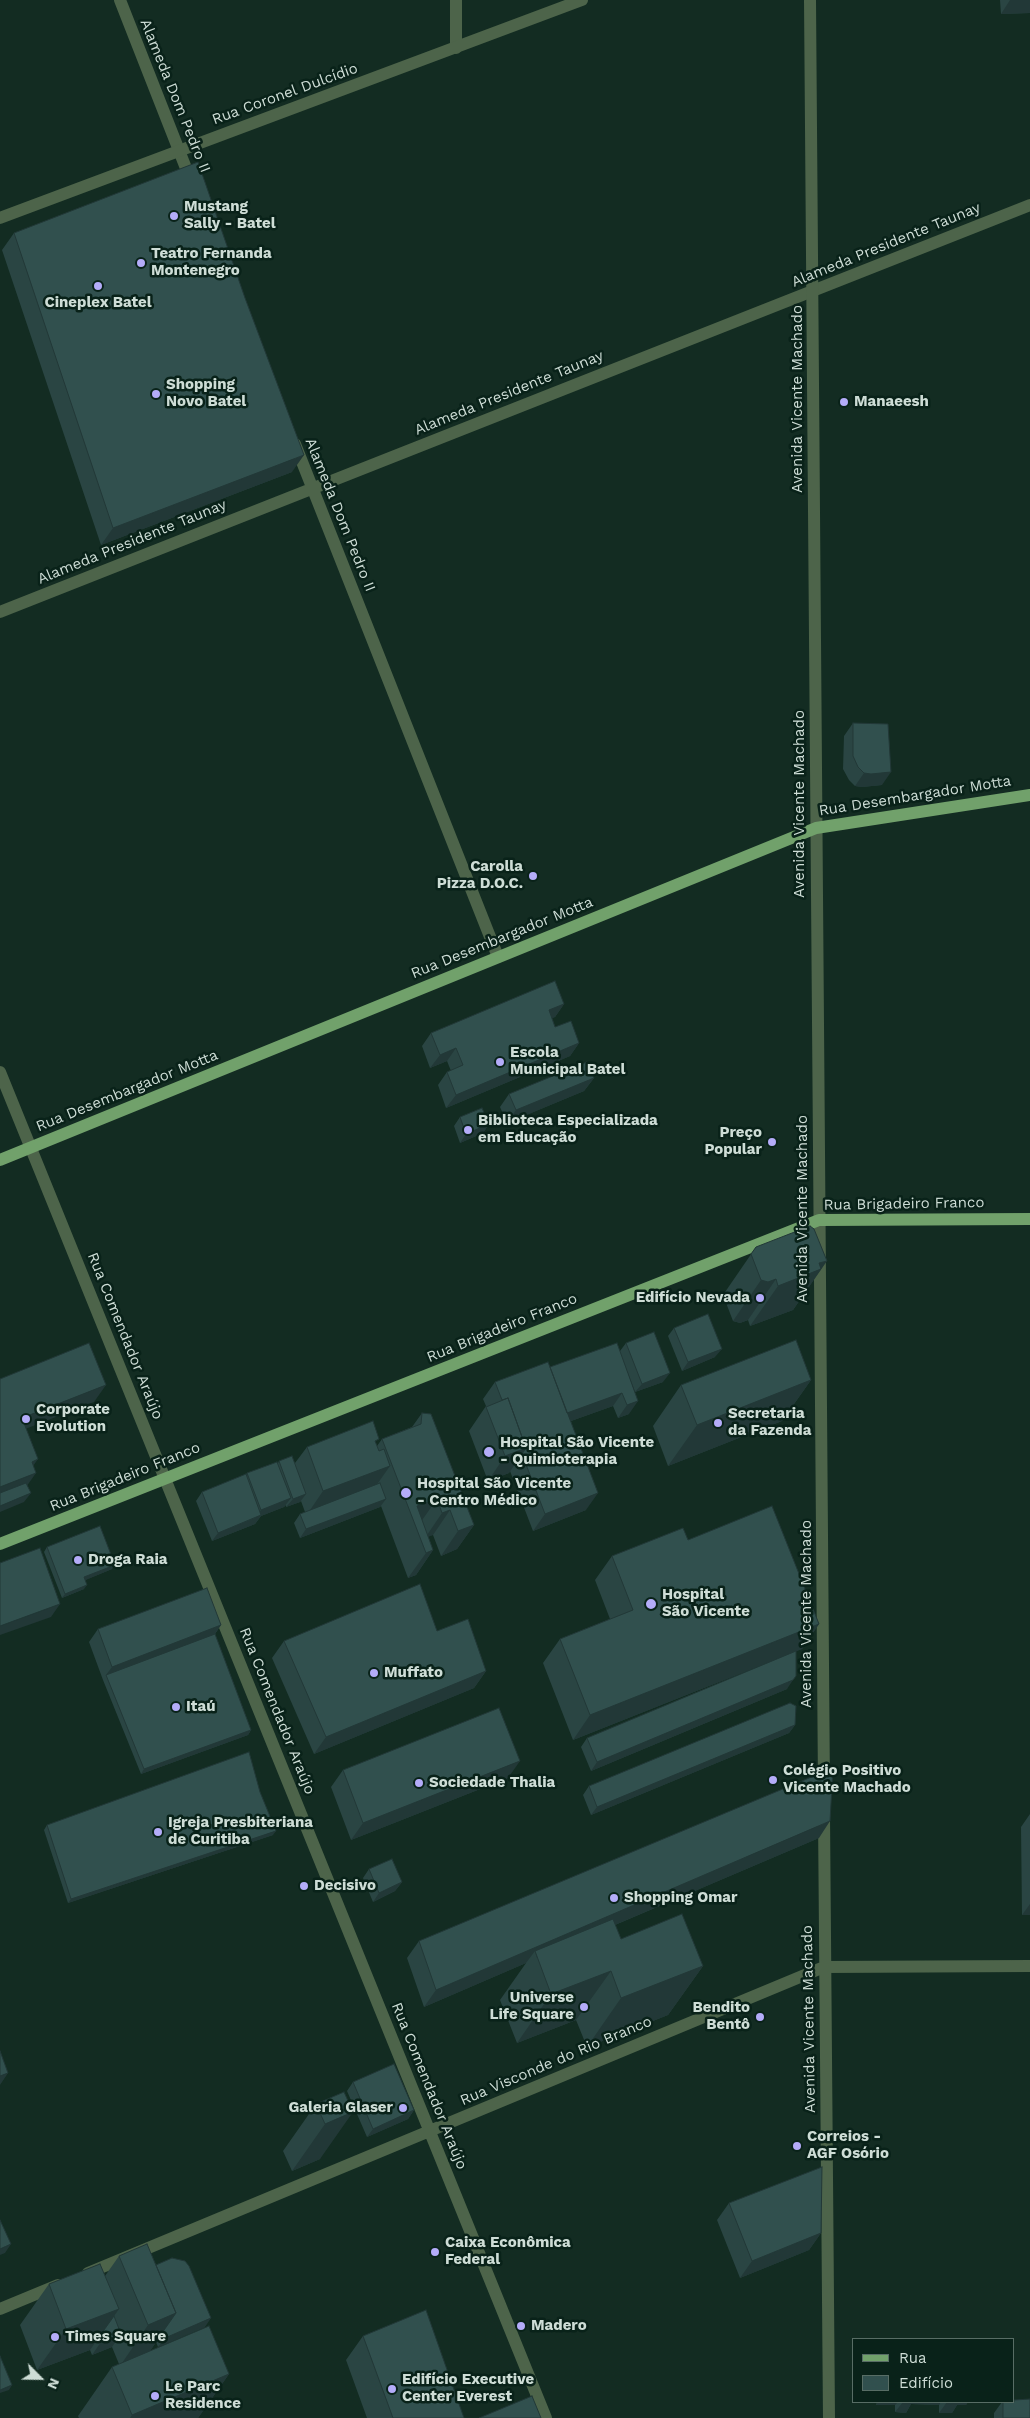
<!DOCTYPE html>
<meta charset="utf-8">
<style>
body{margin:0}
#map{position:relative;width:1030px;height:2418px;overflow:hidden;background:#132c22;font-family:"Work Sans",sans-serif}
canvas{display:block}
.legend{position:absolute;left:852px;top:2338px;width:162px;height:65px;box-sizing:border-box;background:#092219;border:1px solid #586d65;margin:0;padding:6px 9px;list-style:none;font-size:15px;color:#ceddd6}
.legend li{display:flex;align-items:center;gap:10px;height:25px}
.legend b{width:25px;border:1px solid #586d65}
.north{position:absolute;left:15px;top:2353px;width:50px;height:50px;-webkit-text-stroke:4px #092219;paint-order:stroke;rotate:113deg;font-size:14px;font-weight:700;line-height:20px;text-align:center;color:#ceddd6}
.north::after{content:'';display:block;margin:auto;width:18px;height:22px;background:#ceddd6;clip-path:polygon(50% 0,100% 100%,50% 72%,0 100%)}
</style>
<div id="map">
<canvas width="1030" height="2418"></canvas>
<ul class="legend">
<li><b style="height:6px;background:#71a16b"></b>Rua</li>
<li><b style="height:14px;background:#31504e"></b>Edifício</li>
</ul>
<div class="north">N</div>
</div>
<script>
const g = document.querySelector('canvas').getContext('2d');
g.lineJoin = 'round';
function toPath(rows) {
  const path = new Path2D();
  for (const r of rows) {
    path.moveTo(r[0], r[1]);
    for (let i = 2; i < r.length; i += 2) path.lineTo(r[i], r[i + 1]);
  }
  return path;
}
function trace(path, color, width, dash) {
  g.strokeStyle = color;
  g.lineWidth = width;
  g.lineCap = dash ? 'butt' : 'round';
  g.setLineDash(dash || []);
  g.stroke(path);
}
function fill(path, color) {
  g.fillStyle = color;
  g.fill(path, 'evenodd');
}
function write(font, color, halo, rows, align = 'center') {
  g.font = font + ' "Work Sans",sans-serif';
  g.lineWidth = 5;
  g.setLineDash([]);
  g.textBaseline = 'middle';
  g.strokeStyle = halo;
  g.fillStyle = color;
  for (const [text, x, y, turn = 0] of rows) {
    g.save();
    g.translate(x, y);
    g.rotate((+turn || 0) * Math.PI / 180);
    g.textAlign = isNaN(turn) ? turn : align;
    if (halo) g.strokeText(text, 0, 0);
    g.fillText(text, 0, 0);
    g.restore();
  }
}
trace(toPath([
 [120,0,191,181],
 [456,0,456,48],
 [295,444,498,957],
 [0,612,1030,205]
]), '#4d644a', 12);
trace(toPath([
 [810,0,824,1787],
 [0,218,582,0],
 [0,1072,546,2418],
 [824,1815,829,2418],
 [88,2273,824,1967,1030,1966],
 [0,2309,58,2285]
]), '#4d644a', 12);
trace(toPath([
 [0,1160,816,828,1030,795],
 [0,1544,819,1220,1030,1219]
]), '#71a16b', 12);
fill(toPath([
 [1000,0,1030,0,1030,13,1001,14],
 [14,233,292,472,101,545,2,250],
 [853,723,882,785,862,787,855,786,849,780,843,769,844,736],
 [564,1004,555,1017,552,1018,555,1027,579,1043,570,1056,446,1108,438,1085,447,1072,451,1071,447,1061,430,1068,422,1046,431,1033],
 [594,1078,584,1091,507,1123,500,1107,509,1094],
 [460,1117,489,1124,483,1133,460,1143,454,1126],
 [756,1247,821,1269,793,1310,750,1326,748,1320,740,1323,733,1321,723,1295],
 [674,1328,715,1357,682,1371,668,1336],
 [626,1343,663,1382,635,1392,626,1368,629,1414,618,1418,613,1406,571,1421,586,1510,533,1531,510,1471,509,1473,488,1481,469,1431,486,1406,483,1399,495,1382,550,1367,620,1351],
 [811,1380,782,1421,668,1466,653,1426,681,1385],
 [422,1413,474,1525,457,1549,441,1556,433,1535,428,1536,433,1550,416,1575,408,1578,381,1506,380,1507,300,1538,294,1523,300,1514,305,1512,301,1501,300,1502,286,1507,286,1505,284,1507,261,1516,255,1524,212,1541,196,1501,202,1492,246,1475,247,1473,278,1463,279,1461,295,1463,307,1447,376,1443,377,1446,382,1439,412,1427],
 [688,1540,819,1624,802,1649,796,1651,787,1689,591,1771,581,1747,587,1738,792,1653,573,1740,543,1663,560,1639,610,1619,595,1580,612,1556],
 [47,1547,112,1569,85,1580,84,1589,62,1598,44,1552],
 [221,1625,215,1634,251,1730,248,1735,141,1774,103,1680,89,1642,98,1629],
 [284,1641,486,1671,474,1688,314,1754,272,1658],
 [795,1725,789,1733,591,1815,583,1795,589,1786],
 [343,1770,508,1778,351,1840,331,1787],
 [1030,1814,1030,1915,1022,1915,1021,1827],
 [47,1825,273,1835,68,1903,44,1830],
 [819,1838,615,1925,621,1939,703,1966,668,2015,587,2047,576,2020,517,2043,500,2000,526,1963,424,2007,407,1958,419,1941],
 [369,1869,402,1882,395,1891,373,1902,363,1878],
 [353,2082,414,2110,408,2119,367,2137,347,2091],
 [344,2092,320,2159,292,2171,283,2151,316,2104],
 [729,2203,821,2233,809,2250,740,2278,717,2220],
 [119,2256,156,2265,205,2327,158,2347,156,2342,150,2351,229,2374,198,2418,79,2418,78,2416,112,2367,119,2364,112,2347,92,2355,90,2350,37,2370,20,2325,49,2284,105,2276],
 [363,2336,464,2418,367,2418,346,2360],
 [877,2402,968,2402,966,2405,957,2405,952,2413,939,2413,939,2405,911,2404,906,2413,895,2412,895,2405,876,2405],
 [1002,2402,1014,2402,1030,2418,994,2418,994,2413]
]), '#2a4543');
fill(toPath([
 [1010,0,1030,0,1030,13,1001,14],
 [304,455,292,472,101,545,113,528],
 [891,772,882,785,862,787,855,786,864,773],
 [564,1004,555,1017,540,1023,549,1010],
 [579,1043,570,1056,446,1108,456,1095],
 [456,1048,447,1061,430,1068,440,1055],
 [594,1078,584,1091,507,1123,516,1110],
 [489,1124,483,1133,460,1143,466,1134],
 [827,1261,793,1310,750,1326,778,1286,819,1263],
 [776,1279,748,1320,740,1323,733,1321,761,1280],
 [722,1349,715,1357,682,1371,688,1362],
 [670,1373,663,1382,635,1392,642,1384],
 [811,1380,782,1421,668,1466,697,1425],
 [106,1385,94,1402,10,1435,22,1418],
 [622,1393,613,1406,557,1426,566,1413],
 [638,1401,629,1414,618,1418,627,1405],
 [526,1448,509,1473,488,1481,505,1456],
 [38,1459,26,1476,32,1462],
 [390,1466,373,1490,306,1516,323,1491],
 [36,1473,24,1490,0,1500,0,1487],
 [31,1493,24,1502,0,1512,0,1506],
 [598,1493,586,1510,533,1531,545,1514],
 [306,1494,300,1502,286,1507,293,1499],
 [291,1498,284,1507,261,1516,255,1524,212,1541,218,1533,255,1518,261,1510],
 [386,1499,380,1507,300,1538,306,1529],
 [437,1499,420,1523,417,1506],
 [450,1510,433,1535,425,1538,442,1513],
 [474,1525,457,1549,441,1556,458,1531],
 [433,1550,416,1575,408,1578,426,1553],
 [115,1565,112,1569,81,1582,84,1577],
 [87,1585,84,1589,62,1598,65,1594],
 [60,1604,51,1617,0,1635,0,1626],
 [819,1624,802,1649,573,1740,590,1715],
 [221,1625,212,1638,106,1675,112,1667],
 [486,1671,474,1688,314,1754,326,1737],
 [793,1680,787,1689,591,1771,597,1762],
 [795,1725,789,1733,591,1815,597,1807],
 [251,1730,248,1735,141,1774,144,1769],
 [520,1761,508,1778,351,1840,363,1823],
 [830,1821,819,1838,537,1958,535,1951,526,1963,424,2007,436,1990],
 [276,1831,273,1835,68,1903,71,1899],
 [402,1882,395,1891,373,1902,379,1893],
 [1030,1904,1030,1915,1022,1915],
 [703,1966,668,2015,587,2047,621,1998],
 [611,1971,576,2020,517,2043,551,1994],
 [8,2073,0,2085,0,2076],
 [414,2110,408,2119,367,2137,373,2129],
 [353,2112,320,2159,292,2171,325,2124],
 [821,2233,809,2250,740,2278,752,2261],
 [11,2244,5,2253,0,2255,0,2249],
 [119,2309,90,2350,37,2370,66,2329],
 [176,2313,148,2354,120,2366,148,2325],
 [211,2318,205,2327,158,2347,165,2338],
 [121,2334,112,2347,92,2355,101,2342],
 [229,2374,198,2418,130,2418,132,2415],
 [12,2385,9,2390,0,2393,0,2390],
 [878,2402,898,2402,895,2405,876,2405],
 [903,2402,941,2402,939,2405,911,2404,906,2413,895,2412],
 [947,2402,968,2402,966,2405,957,2405,952,2413,939,2413]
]), '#223837');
const building = toPath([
 [198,162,245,298,304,455,113,528,14,233,198,162],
 [853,723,888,724,891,772,871,774,864,773,858,767,853,756,853,723],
 [555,981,564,1004,549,1010,555,1027,571,1021,579,1043,456,1095,447,1072,463,1065,456,1048,440,1055,431,1033,555,981],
 [587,1062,594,1078,516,1110,509,1094,587,1062],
 [482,1108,489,1124,466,1134,460,1117,482,1108],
 [810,1226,814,1229,827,1261,819,1263,821,1269,778,1286,776,1279,768,1282,761,1280,751,1254,756,1247,810,1226],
 [708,1314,722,1349,688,1362,674,1328,708,1314],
 [654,1332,670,1373,642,1384,626,1343,654,1332],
 [796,1340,811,1380,697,1425,681,1385,796,1340],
 [89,1343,106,1385,22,1418,38,1459,32,1462,36,1473,0,1487,0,1379,89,1343],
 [617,1343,638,1401,627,1405,622,1393,567,1413,550,1367,617,1343],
 [548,1362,598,1493,545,1514,522,1454,526,1448,508,1398,502,1400,495,1382,548,1362],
 [508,1398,526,1448,505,1456,486,1407,508,1398],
 [422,1413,431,1414,474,1525,458,1531,450,1510,442,1513,437,1499,417,1506,433,1550,426,1553,382,1439,421,1424,422,1413],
 [373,1421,379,1439,375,1441,379,1451,384,1449,390,1466,323,1491,307,1447,373,1421],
 [292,1456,306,1494,293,1499,279,1461,292,1456],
 [277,1462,291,1498,261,1510,247,1473,277,1462],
 [246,1474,261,1515,218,1533,202,1492,246,1474],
 [26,1483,31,1493,0,1506,0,1493,26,1483],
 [380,1483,386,1499,306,1529,300,1514,380,1483],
 [772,1506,819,1624,590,1715,560,1639,633,1610,612,1556,683,1528,688,1540,772,1506],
 [100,1526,115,1565,84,1577,87,1585,65,1594,47,1547,100,1526],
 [40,1548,60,1604,0,1626,0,1563,40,1548],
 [420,1584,437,1631,468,1619,486,1671,326,1737,284,1641,420,1584],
 [207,1588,221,1625,112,1667,98,1629,207,1588],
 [215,1634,251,1730,144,1769,106,1675,215,1634],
 [796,1651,796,1676,793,1680,597,1762,587,1738,796,1651],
 [790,1703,796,1706,795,1725,597,1807,589,1786,790,1703],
 [499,1708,520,1761,363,1823,343,1770,499,1708],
 [249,1752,260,1792,276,1831,71,1899,47,1825,249,1752],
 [833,1768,830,1821,436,1990,419,1941,833,1768],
 [392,1859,402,1882,379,1893,369,1869,392,1859],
 [682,1914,703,1966,621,1998,611,1971,551,1994,535,1951,613,1919,621,1939,682,1914],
 [0,2051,8,2073,0,2076,0,2051],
 [394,2064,414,2110,373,2129,353,2082,394,2064],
 [344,2092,353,2112,325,2124,316,2104,344,2092],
 [822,2167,821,2233,752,2261,729,2203,822,2167],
 [0,2220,11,2244,0,2249,0,2220],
 [147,2244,176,2313,148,2325,119,2256,147,2244],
 [172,2258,185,2261,189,2266,211,2318,165,2338,162,2333,176,2313,156,2265,172,2258],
 [100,2264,119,2309,66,2329,49,2284,100,2264],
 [426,2310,464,2418,393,2418,363,2336,426,2310],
 [114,2316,121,2334,101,2342,99,2337,114,2316],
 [209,2326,229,2374,132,2415,112,2367,209,2326],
 [0,2356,12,2385,0,2390,0,2356],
 [532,2396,541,2418,479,2418,532,2396],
 [1030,2399,1030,2418,1003,2418,1003,2402,1014,2402,1014,2400,1030,2399]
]);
fill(building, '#31504e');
trace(building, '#223837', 1);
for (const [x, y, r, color] of [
 [174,216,5,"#b4acf9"],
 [141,263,5,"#b4acf9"],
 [98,286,5,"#b4acf9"],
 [156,394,5,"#b4acf9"],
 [844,402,5,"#b4acf9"],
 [533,876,5,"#b4acf9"],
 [500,1062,5,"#b4acf9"],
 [468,1130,5,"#b4acf9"],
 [772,1142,5,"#b4acf9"],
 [760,1298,5,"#b4acf9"],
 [26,1419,5,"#b4acf9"],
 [718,1423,5,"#b4acf9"],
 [489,1452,6,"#b4acf9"],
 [406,1493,6,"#b4acf9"],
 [78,1560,5,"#b4acf9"],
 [651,1604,6,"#b4acf9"],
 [374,1673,5,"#b4acf9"],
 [176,1707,5,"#b4acf9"],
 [773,1780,5,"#b4acf9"],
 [419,1783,5,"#b4acf9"],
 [158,1832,5,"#b4acf9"],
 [304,1886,5,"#b4acf9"],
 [614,1898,5,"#b4acf9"],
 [584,2007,5,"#b4acf9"],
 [760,2017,5,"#b4acf9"],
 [403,2108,5,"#b4acf9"],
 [797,2146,5,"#b4acf9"],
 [435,2252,5,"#b4acf9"],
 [521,2326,5,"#b4acf9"],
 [55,2337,5,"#b4acf9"],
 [392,2389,5,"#b4acf9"],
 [155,2396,5,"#b4acf9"]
]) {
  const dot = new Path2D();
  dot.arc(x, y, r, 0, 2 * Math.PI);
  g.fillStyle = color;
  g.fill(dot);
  trace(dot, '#092219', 2);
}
write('15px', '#ceddd6', '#092219', [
 ["Rua Coronel Dulcídio",285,94,-20],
 ["Alameda Dom Pedro II",175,96,68],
 ["Alameda Presidente Taunay",886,245,-22],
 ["Alameda Presidente Taunay",509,393,-22],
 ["Avenida Vicente Machado",798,399,-90],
 ["Alameda Dom Pedro II",340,515,68],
 ["Alameda Presidente Taunay",132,542,-22],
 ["Rua Desembargador Motta",915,796,-9],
 ["Avenida Vicente Machado",800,804,-90],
 ["Rua Desembargador Motta",502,938,-22],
 ["Rua Desembargador Motta",127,1091,-22],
 ["Rua Brigadeiro Franco",904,1204,-1],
 ["Avenida Vicente Machado",803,1209,-90],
 ["Rua Brigadeiro Franco",502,1328,-22],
 ["Rua Comendador Araújo",125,1336,68],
 ["Rua Brigadeiro Franco",125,1477,-22],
 ["Avenida Vicente Machado",807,1614,-90],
 ["Rua Comendador Araújo",277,1711,68],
 ["Avenida Vicente Machado",809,2019,-91],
 ["Rua Visconde do Rio Branco",556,2061,-23],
 ["Rua Comendador Araújo",429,2086,68]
]);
write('bold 15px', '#ceddd6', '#092219', [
 ["Mustang",184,207],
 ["Sally - Batel",184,224],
 ["Teatro Fernanda",151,254],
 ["Montenegro",151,271],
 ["Cineplex Batel",98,303,"center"],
 ["Shopping",166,385],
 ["Novo Batel",166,402],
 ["Manaeesh",854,402],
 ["Carolla",523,867,"right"],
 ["Pizza D.O.C.",523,884,"right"],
 ["Escola",510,1053],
 ["Municipal Batel",510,1070],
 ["Biblioteca Especializada",478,1121],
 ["em Educação",478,1138],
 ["Preço",762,1133,"right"],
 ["Popular",762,1150,"right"],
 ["Edifício Nevada",750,1298,"right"],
 ["Corporate",36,1410],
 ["Evolution",36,1427],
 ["Secretaria",728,1414],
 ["da Fazenda",728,1431],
 ["Hospital São Vicente",500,1443],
 ["- Quimioterapia",500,1460],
 ["Hospital São Vicente",417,1484],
 ["- Centro Médico",417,1501],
 ["Droga Raia",88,1560],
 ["Hospital",662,1595],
 ["São Vicente",662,1612],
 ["Muffato",384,1673],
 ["Itaú",186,1707],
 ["Colégio Positivo",783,1771],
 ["Vicente Machado",783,1788],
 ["Sociedade Thalia",429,1783],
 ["Igreja Presbiteriana",168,1823],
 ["de Curitiba",168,1840],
 ["Decisivo",314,1886],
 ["Shopping Omar",624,1898],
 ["Universe",574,1998,"right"],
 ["Life Square",574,2015,"right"],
 ["Bendito",750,2008,"right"],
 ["Bentô",750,2025,"right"],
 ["Galeria Glaser",393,2108,"right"],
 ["Correios -",807,2137],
 ["AGF Osório",807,2154],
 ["Caixa Econômica",445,2243],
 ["Federal",445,2260],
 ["Madero",531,2326],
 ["Times Square",65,2337],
 ["Edifício Executive",402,2380],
 ["Center Everest",402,2397],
 ["Le Parc",165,2387],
 ["Residence",165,2404]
], 'left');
</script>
